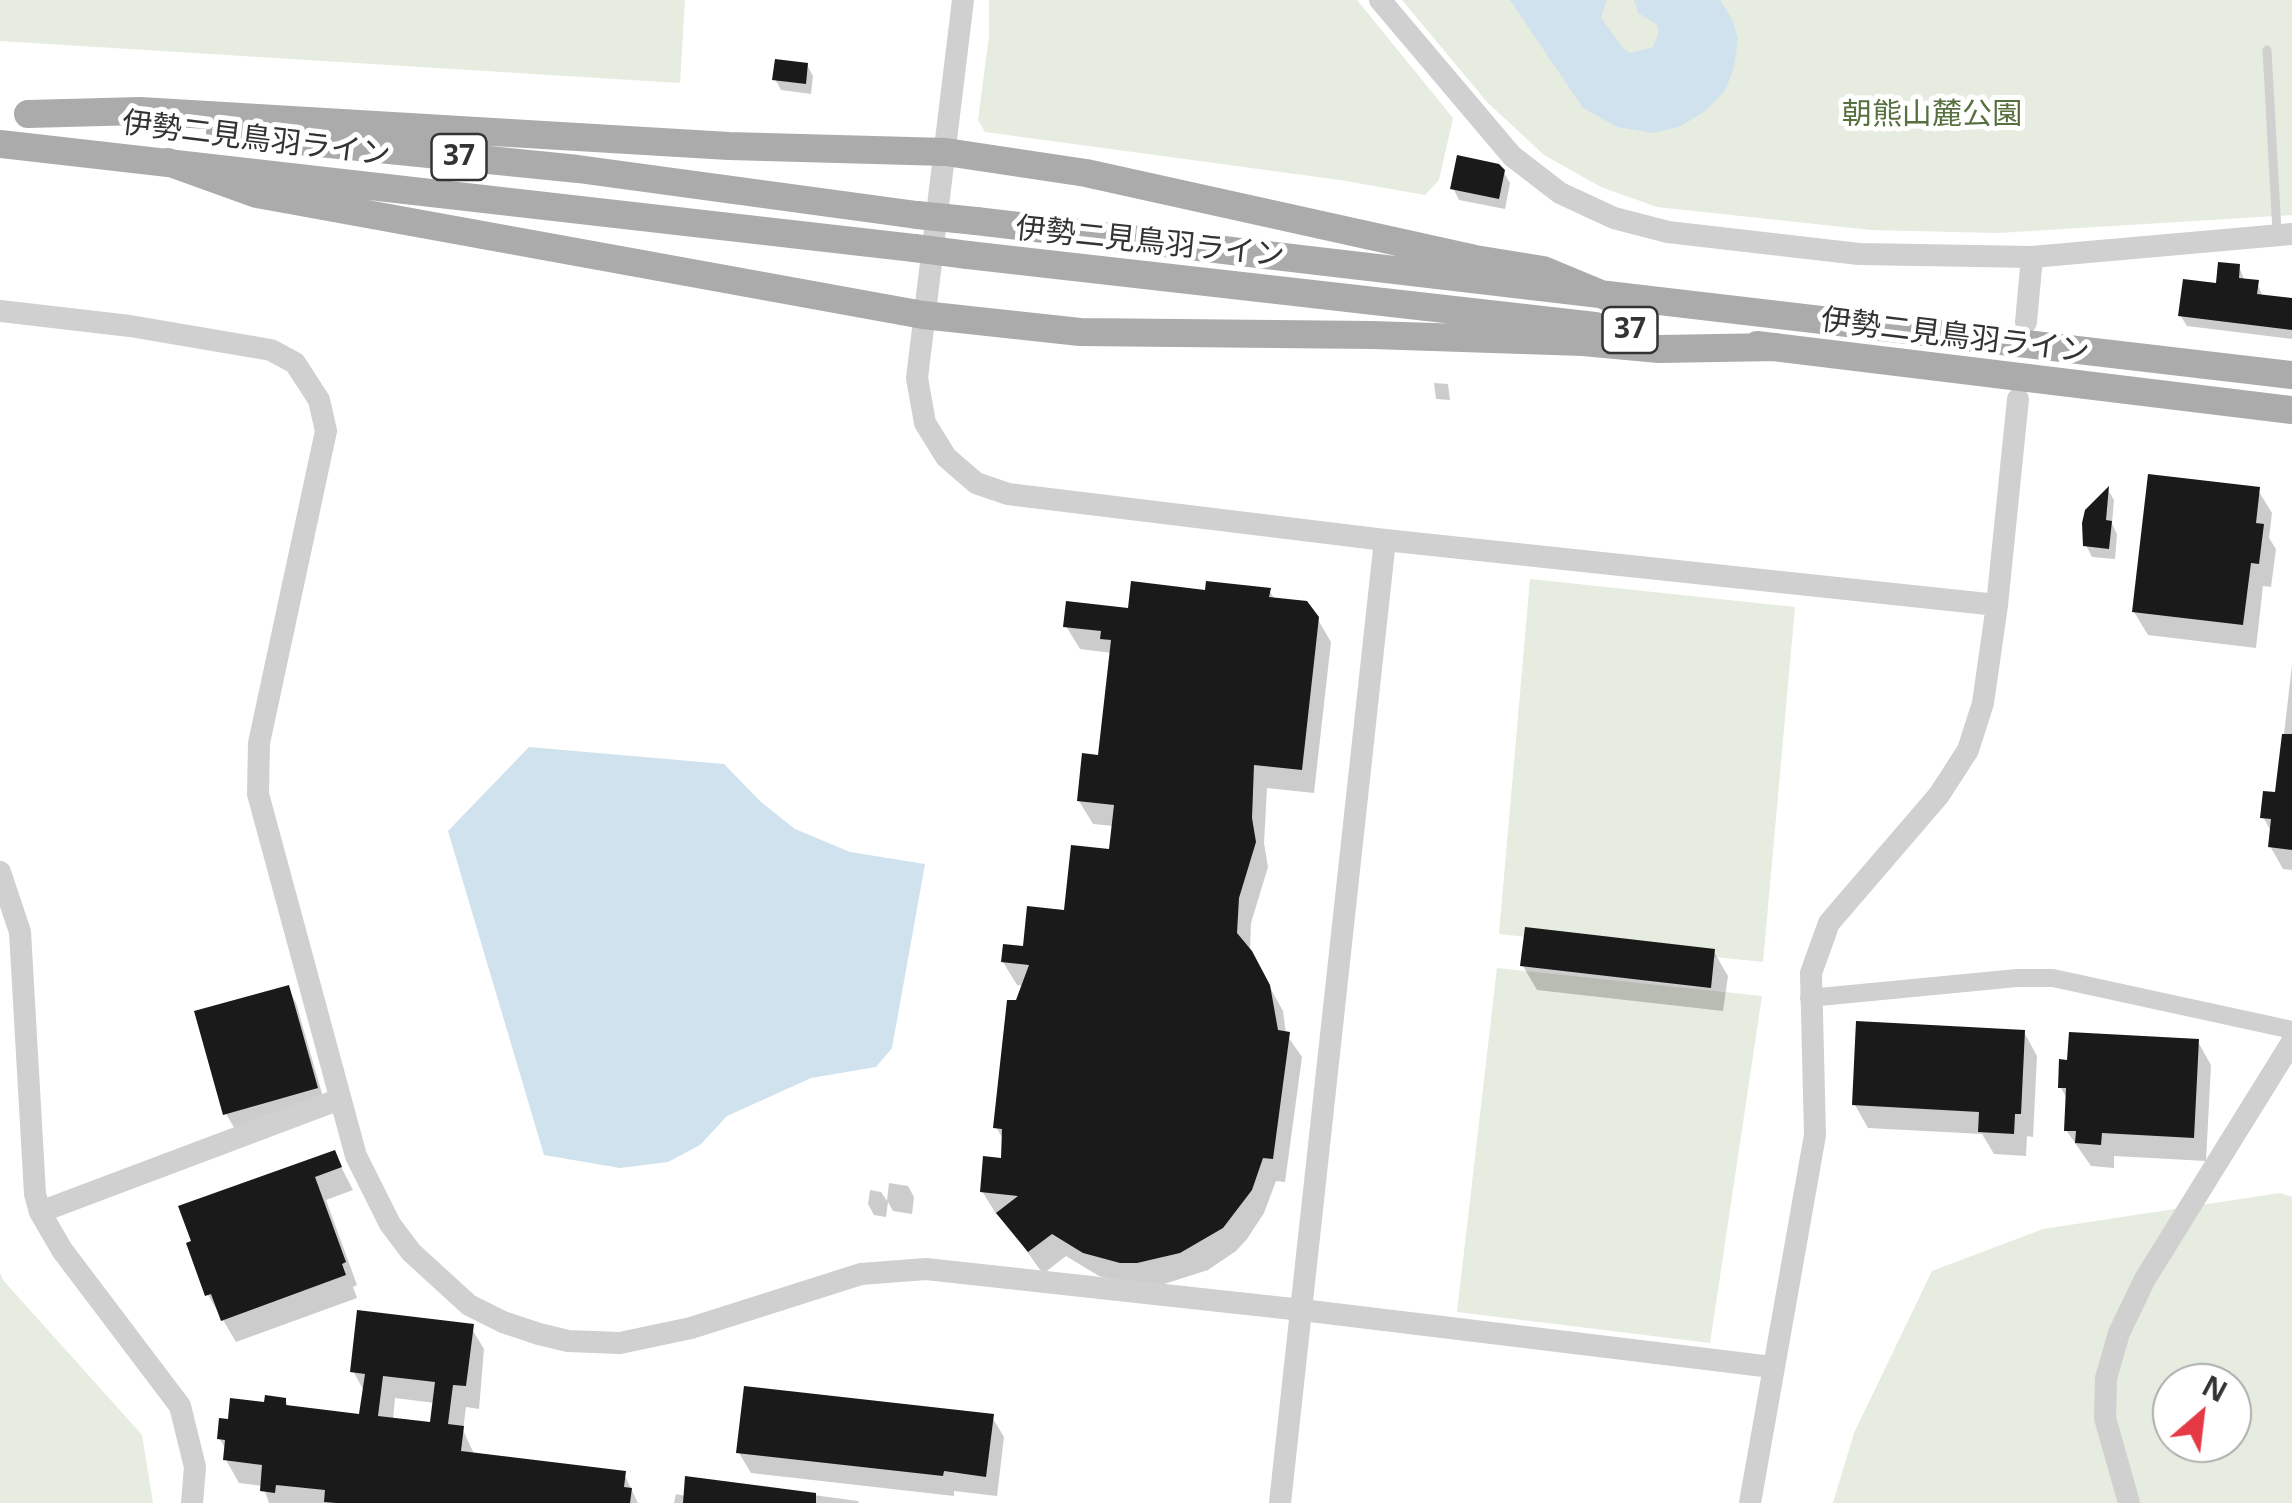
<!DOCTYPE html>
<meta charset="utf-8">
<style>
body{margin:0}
#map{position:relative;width:2292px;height:1503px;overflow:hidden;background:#fff;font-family:"Open Sans",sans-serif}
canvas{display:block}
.north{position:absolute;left:2152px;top:1363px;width:100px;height:100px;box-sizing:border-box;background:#fff;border:2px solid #adadad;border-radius:50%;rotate:28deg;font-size:28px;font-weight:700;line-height:40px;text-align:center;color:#333}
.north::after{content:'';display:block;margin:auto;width:35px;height:45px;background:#e63946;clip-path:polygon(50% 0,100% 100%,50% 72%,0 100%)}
</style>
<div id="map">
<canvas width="2292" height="1503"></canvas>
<div class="north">N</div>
</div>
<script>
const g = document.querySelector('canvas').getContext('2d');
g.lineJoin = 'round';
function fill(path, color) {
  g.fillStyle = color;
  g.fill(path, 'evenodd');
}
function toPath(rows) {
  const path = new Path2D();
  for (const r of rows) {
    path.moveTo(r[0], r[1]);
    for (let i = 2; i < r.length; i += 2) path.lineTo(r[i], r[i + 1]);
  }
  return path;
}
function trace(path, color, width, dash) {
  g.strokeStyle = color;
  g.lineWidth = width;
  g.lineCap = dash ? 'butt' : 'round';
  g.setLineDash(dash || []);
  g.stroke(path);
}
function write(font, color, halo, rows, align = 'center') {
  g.font = font + ' "Open Sans","Noto Sans JP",sans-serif';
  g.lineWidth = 10;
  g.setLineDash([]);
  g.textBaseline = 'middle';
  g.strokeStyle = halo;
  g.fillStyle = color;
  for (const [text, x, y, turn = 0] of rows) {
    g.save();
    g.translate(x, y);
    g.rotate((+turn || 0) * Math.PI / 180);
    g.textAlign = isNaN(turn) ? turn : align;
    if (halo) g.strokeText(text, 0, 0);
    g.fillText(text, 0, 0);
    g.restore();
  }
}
fill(toPath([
 [0,0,685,0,680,83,0,41],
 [989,0,1357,0,1453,118,1439,180,1425,195,1340,180,985,132,978,120,989,36],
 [1402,0,2292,0,2292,215,1998,233,1871,230,1657,207,1601,187,1544,155,1487,102],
 [1530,579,1795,607,1763,962,1499,934],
 [1497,968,1762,996,1710,1343,1457,1312],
 [2280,1193,2292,1197,2292,1503,1833,1503,1854,1433,1932,1271,2043,1229],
 [2172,1383,2232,1383,2232,1443,2172,1443],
 [0,1273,3,1280,142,1435,153,1503,0,1503]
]), '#e6ecdf');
fill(toPath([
 [1510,0,1607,0,1601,18,1624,49,1630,53,1653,47,1659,32,1656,24,1638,13,1634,0,1720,0,1733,21,1738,39,1734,68,1725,91,1705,111,1681,126,1654,133,1617,127,1583,108],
 [529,747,724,764,761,802,795,829,850,852,925,864,892,1048,876,1067,811,1078,767,1098,727,1116,700,1145,668,1162,620,1168,544,1155,448,831]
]), '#cfe2ee');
fill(toPath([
 [807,65,813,76,811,94,781,90,775,79],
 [1503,171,1510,183,1505,209,1459,200,1453,188],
 [2239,267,2245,281,2257,283,2263,297,2292,300,2292,339,2187,326,2180,315],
 [1434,383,1448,384,1450,400,1436,399],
 [2108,490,2114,500,2112,524,2117,534,2115,559,2092,557,2086,545],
 [2258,490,2272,513,2269,538,2276,549,2271,587,2263,586,2256,648,2148,635,2134,612],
 [1269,590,1275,600,1317,618,1331,642,1314,793,1267,788,1264,843,1268,867,1251,923,1250,951,1283,1011,1286,1034,1302,1057,1285,1182,1276,1181,1264,1213,1247,1239,1236,1251,1208,1270,1164,1284,1135,1285,1099,1276,1066,1256,1043,1274,1001,1215,996,1214,982,1191,1003,1161,1004,1141,996,1127,1017,1003,1024,986,1017,985,1003,962,1025,949,1066,913,1111,852,1114,826,1093,824,1079,801,1100,758,1112,653,1080,649,1066,626,1207,593],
 [2292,665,2292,870,2283,869,2270,846,2272,833,2263,817,2277,795],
 [1714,952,1728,976,1723,1011,1537,990,1523,966],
 [288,987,296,1003,325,1104,235,1129,226,1114],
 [2024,1032,2037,1056,2033,1137,2027,1136,2026,1156,1994,1154,1982,1134,1868,1128,1855,1105],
 [2198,1042,2211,1065,2206,1161,2114,1156,2114,1168,2091,1166,2066,1130,2068,1101,2061,1088,2070,1062],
 [334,1153,353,1190,326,1200,357,1285,353,1287,357,1298,236,1342,208,1295],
 [889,1183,908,1186,914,1197,912,1214,893,1211,888,1202,886,1217,874,1215,868,1204,870,1190,881,1192,887,1201],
 [470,1326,484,1349,479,1409,466,1407,463,1430,475,1456,624,1474,638,1503,269,1503,263,1486,239,1483,226,1460,227,1451,219,1438,230,1421,285,1400,289,1408,361,1417,365,1393,353,1371],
 [395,1398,435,1403,433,1425,393,1420],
 [992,1417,1004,1437,997,1496,954,1491,954,1496,751,1473,739,1453],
 [687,1478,858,1501,859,1503,674,1503,676,1494,686,1496]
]), '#0003');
fill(toPath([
 [775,59,808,63,806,84,772,80],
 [1457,155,1499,164,1505,170,1499,199,1450,189],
 [2218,262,2240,264,2239,278,2259,280,2257,294,2292,298,2292,330,2178,316,2183,279,2216,283],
 [2148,474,2260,487,2256,523,2264,524,2259,564,2251,563,2243,625,2132,612],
 [2109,486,2106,520,2112,521,2109,549,2083,546,2082,523,2085,510],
 [1131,581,1205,590,1206,581,1271,588,1269,597,1307,601,1319,617,1302,770,1254,765,1252,818,1256,842,1239,898,1237,933,1252,951,1270,985,1278,1030,1290,1032,1273,1159,1263,1158,1252,1190,1223,1228,1180,1253,1137,1263,1120,1263,1083,1253,1052,1234,1028,1252,996,1213,1018,1196,980,1192,983,1156,1001,1158,1002,1129,993,1128,1007,1000,1016,1000,1029,965,1001,962,1003,944,1023,946,1027,906,1064,910,1071,845,1109,849,1114,805,1077,801,1082,753,1098,755,1111,640,1100,639,1101,631,1063,627,1066,601,1128,608],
 [2282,734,2292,734,2292,850,2268,847,2271,819,2260,818,2263,791,2275,792],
 [1525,927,1715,949,1711,988,1520,966],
 [289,985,318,1088,223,1115,194,1011],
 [1856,1021,2025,1030,2021,1114,2015,1114,2014,1134,1978,1132,1979,1112,1852,1105],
 [2069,1032,2199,1039,2194,1138,2102,1133,2101,1145,2075,1143,2076,1131,2064,1131,2066,1088,2058,1088,2059,1059,2067,1060],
 [335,1150,342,1167,315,1177,346,1262,342,1264,346,1275,221,1321,211,1294,205,1296,186,1243,191,1241,178,1206],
 [357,1310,474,1324,466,1386,453,1385,448,1424,464,1426,461,1451,626,1471,624,1487,632,1488,630,1503,336,1503,324,1502,325,1490,276,1485,275,1493,260,1491,262,1465,223,1460,225,1440,217,1439,219,1418,228,1419,230,1398,264,1402,265,1395,286,1398,286,1405,359,1414,365,1374,350,1372],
 [383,1376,435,1382,430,1422,378,1416],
 [744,1386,994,1414,986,1477,944,1471,943,1476,736,1453],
 [685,1476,816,1493,816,1503,683,1503]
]), '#1a1a1a');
trace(toPath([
 [2267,50,2277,232]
]), '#d0d0d0', 9);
trace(toPath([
 [1809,998,2017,978,2053,978,2292,1030]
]), '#d0d0d0', 18);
trace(toPath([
 [963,0,917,378,925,423,946,457,976,483,1008,494,1385,540,1997,605],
 [1380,0,1512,156,1560,193,1614,218,1668,232,1859,254,2032,257,2292,234],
 [0,311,130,326,271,350,295,363,319,400,326,431,259,743,258,794,356,1156,390,1224,411,1252,469,1305,503,1322,539,1334,568,1341,620,1343,691,1328,861,1274,926,1269,1302,1310,1772,1367],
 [2026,322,2032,257],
 [0,872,20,932,35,1194,40,1212,62,1250,180,1406,195,1467,192,1503],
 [40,1212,340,1099],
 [1280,1503,1385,540],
 [1750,1503,1815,1135,1811,973,1829,923,1939,795,1968,750,1983,703,1997,605,2018,399],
 [2129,1503,2105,1418,2106,1378,2119,1333,2145,1279,2292,1042]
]), '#d0d0d0', 22);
trace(toPath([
 [28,114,140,111,729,146,946,152,1086,173,1475,259,1543,270,1608,297],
 [220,133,578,169,917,215],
 [0,144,914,248],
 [168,162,257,194,923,315,1080,332,1372,335,1583,342,1659,349,1776,347],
 [976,221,2292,375],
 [968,255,1595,326],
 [1757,345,2292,410]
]), '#ababab', 28);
trace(toPath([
 [917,215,976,221],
 [914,248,968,255]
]), '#ababab', 28);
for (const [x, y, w] of [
 [459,157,55],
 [1630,330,55]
]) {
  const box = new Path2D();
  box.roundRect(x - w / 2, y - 23, w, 46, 8);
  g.fillStyle = '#fff';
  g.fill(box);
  trace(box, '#333', 2.5);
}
write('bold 28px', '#333', null, [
 ["37",459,157],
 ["37",1630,330]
]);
write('30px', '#56703f', '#fff', [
 ["朝熊山麓公園",1932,115]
]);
write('30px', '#333', '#fff', [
 ["伊勢二見鳥羽ライン",256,140,7],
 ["伊勢二見鳥羽ライン",1150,243,6],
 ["伊勢二見鳥羽ライン",1955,337,7]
]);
</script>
